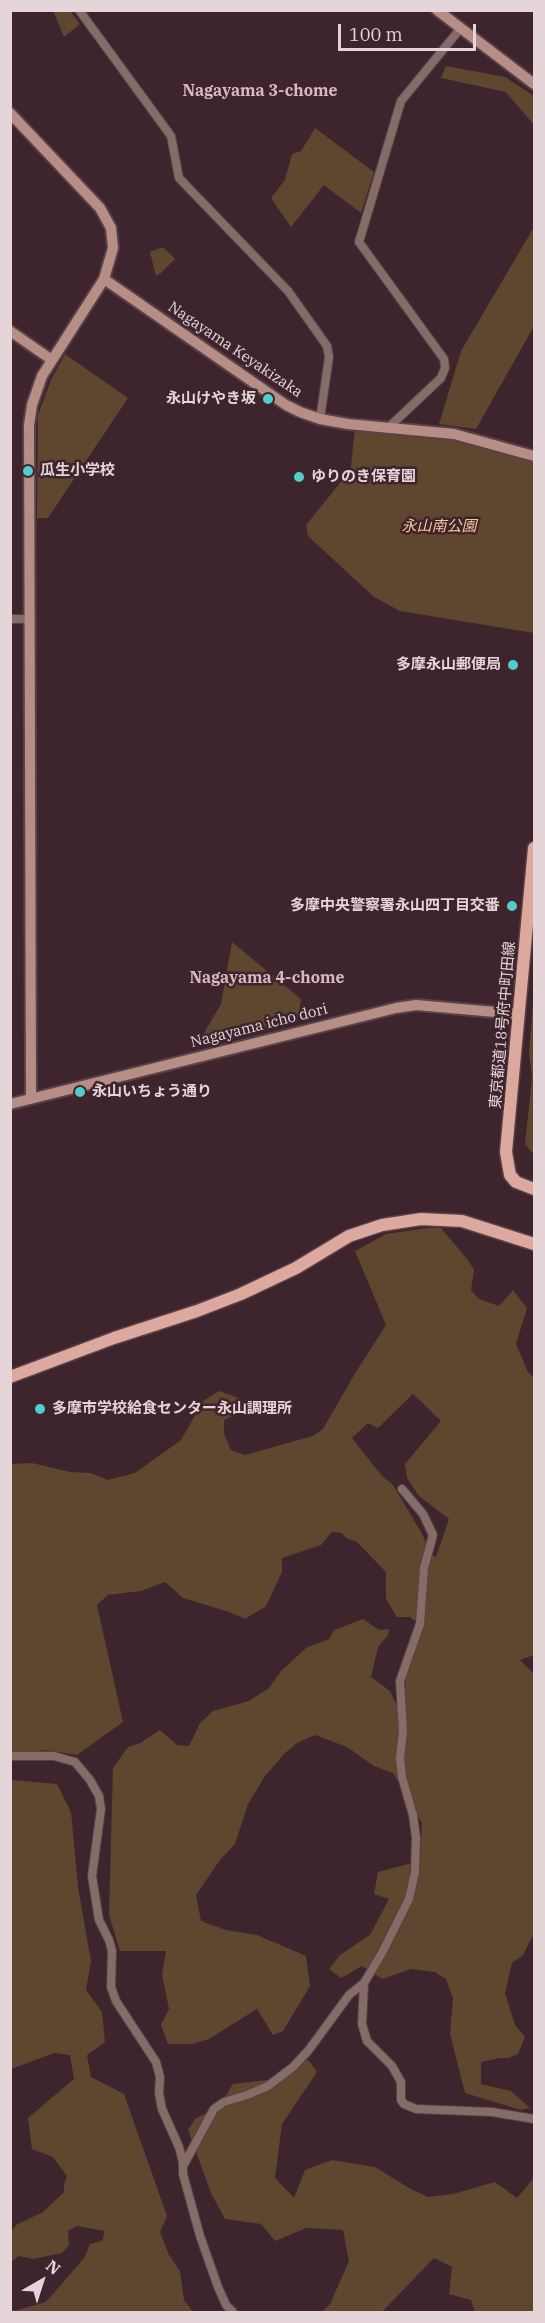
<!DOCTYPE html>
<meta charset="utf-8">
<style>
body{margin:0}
#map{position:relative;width:545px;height:2323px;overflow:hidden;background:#3e252d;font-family:"IBM Plex Serif",serif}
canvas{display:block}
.frame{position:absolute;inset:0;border:12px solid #e5d4d8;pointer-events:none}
.north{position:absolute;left:12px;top:2251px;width:60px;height:60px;-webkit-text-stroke:4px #3e252d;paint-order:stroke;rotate:39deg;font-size:16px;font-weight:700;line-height:24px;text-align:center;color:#e5d4d8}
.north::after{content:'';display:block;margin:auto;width:21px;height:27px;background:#e5d4d8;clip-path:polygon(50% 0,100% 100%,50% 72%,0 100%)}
.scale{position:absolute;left:338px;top:24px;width:138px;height:27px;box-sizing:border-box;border:3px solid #e5d4d8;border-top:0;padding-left:8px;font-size:18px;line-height:21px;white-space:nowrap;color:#e5d4d8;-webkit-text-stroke:4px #3e252d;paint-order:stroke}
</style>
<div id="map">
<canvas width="545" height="2323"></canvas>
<div class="frame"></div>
<div class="north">N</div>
<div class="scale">100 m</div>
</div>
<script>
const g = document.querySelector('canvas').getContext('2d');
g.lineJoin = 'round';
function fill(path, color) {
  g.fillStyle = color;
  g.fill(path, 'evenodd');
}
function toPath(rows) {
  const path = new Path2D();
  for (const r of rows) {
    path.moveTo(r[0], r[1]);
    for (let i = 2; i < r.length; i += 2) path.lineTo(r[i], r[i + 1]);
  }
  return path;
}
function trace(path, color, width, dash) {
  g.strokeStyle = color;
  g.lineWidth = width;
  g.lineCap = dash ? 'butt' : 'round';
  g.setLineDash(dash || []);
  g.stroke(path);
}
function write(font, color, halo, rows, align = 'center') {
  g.font = font + ' "IBM Plex Serif","Noto Sans JP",serif';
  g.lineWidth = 5;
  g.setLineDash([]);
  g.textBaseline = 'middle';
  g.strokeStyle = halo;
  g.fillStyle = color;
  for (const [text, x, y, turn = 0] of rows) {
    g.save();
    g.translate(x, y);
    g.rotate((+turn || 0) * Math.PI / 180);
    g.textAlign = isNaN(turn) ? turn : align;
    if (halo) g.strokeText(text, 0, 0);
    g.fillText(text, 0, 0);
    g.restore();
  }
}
fill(toPath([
 [53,11,70,11,80,24,64,37],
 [446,66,505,77,534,96,534,125,506,92,441,78],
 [315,128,374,172,361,213,324,185,291,227,271,198,285,180,292,154,301,151],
 [534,227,534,326,476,429,439,424,461,351],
 [160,248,164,248,175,259,161,273,156,276,150,252],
 [65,354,128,398,48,518,37,518,38,415,51,380],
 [355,427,453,439,534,461,534,633,400,611,374,597,308,536,306,525,348,473,351,466],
 [232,942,301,999,298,1021,201,1047,200,1040,221,1004],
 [534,992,534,1155,525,1144,532,1078,529,1052],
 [428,1228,441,1228,468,1260,474,1270,471,1290,479,1299,499,1306,513,1290,527,1308,516,1344,528,1372,534,1377,534,1655,520,1660,534,1674,534,1938,532,1937,523,1955,512,1963,505,1993,515,2025,525,2037,518,2054,508,2058,500,2058,481,2062,481,2084,511,2091,530,2108,521,2110,465,2093,450,2034,453,1998,446,1979,435,1972,411,1969,382,1979,362,1966,341,1978,329,1969,340,1955,370,1935,389,1899,374,1894,378,1872,420,1861,422,1823,393,1773,374,1766,347,1747,315,1735,297,1743,285,1753,265,1776,248,1804,235,1844,220,1860,196,1895,201,1921,226,1930,257,1935,306,1956,310,1986,283,2031,273,2035,257,2009,209,2039,192,2044,168,2044,161,2025,169,2009,162,1974,166,1951,120,1951,109,1915,113,1768,128,1747,140,1743,160,1730,177,1745,189,1746,200,1723,213,1711,249,1701,269,1688,281,1671,306,1648,329,1639,334,1630,363,1619,379,1630,389,1629,388,1635,378,1647,371,1677,390,1691,396,1704,406,1703,405,1670,424,1627,410,1617,397,1617,386,1599,386,1572,357,1542,346,1538,342,1533,332,1532,321,1545,282,1558,282,1572,266,1606,245,1619,229,1612,183,1598,165,1582,141,1591,108,1595,97,1605,123,1722,77,1755,46,1750,11,1754,11,1464,32,1463,70,1472,91,1473,108,1480,135,1473,181,1440,203,1401,219,1391,241,1399,242,1412,224,1420,224,1434,231,1450,245,1455,313,1436,323,1429,354,1375,386,1325,355,1251,386,1234],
 [413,1394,441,1421,405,1464,407,1478,419,1496,449,1519,436,1557,432,1555,421,1532,393,1485,381,1475,352,1438,368,1423,378,1428],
 [11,1780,57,1784,71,1812,78,1887,91,1961,86,1990,102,2012,105,2042,87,2055,91,2077,124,2094,167,2216,160,2232,169,2255,180,2271,184,2300,193,2312,11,2312,11,2310,14,2311,46,2302,84,2258,90,2244,102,2241,105,2231,77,2226,68,2231,69,2245,62,2253,33,2259,19,2256,11,2262,11,2232,16,2225,43,2212,64,2192,64,2184,67,2176,53,2157,32,2149,28,2118,74,2079,70,2055,54,2053,11,2069],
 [308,2060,317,2072,282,2124,275,2178,294,2198,305,2170,332,2160,375,2167,409,2188,428,2197,453,2194,495,2182,517,2198,533,2179,534,2179,534,2312,475,2312,471,2300,449,2294,452,2267,434,2258,382,2312,322,2312,330,2304,349,2261,343,2230,306,2228,275,2241,261,2224,225,2219,211,2193,188,2130,196,2118,219,2107,233,2084,267,2080]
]), '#5e462f');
const street = toPath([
 [79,10,171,136,179,178,288,291,327,346,329,357,320,419],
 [389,427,441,378,445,368,444,359,359,242,401,101,460,29],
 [10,619,29,619],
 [10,1756,54,1756,75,1762,90,1780,99,1796,101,1809,92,1876,99,1920,109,1940,112,1951,111,1987,116,2001,156,2062,160,2077,159,2093,162,2109,179,2147,183,2162,183,2174,200,2236,218,2287,226,2305,233,2312],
 [364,1983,362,2024,367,2041,392,2066,401,2082,401,2100,404,2104,416,2109,492,2112,534,2119],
 [183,2166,214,2109,224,2102,247,2095,268,2086,293,2067,308,2051,349,1995,364,1983,382,1953,409,1899,415,1872,416,1838,413,1815,402,1777,400,1758,403,1731,400,1681,420,1624,424,1568,433,1535,423,1514,402,1489]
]);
const secondary = toPath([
 [437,10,534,84],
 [10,113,100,208,111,228,113,248,104,279,42,376,32,405,29,425,31,1099],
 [104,279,286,405,300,412,320,419,348,424,454,434,534,456],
 [10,331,52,360],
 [10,1104,396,1008,416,1005,518,1014]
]);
const primary = toPath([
 [534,848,506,1152,510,1175,516,1182,534,1189],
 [10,1377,114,1338,197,1311,241,1294,296,1268,349,1236,382,1225,421,1219,462,1221,534,1244]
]);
trace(street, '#594148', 10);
trace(secondary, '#594148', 14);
trace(primary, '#594148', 15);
trace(street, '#856c66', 8);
trace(secondary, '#b78e85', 10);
trace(primary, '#dda89d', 12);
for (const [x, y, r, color] of [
 [268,399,6,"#53cdca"],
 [28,471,6,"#53cdca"],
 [299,477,6,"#53cdca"],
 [513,665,6,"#53cdca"],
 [512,906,6,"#53cdca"],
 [80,1092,6,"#53cdca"],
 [40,1409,6,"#53cdca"]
]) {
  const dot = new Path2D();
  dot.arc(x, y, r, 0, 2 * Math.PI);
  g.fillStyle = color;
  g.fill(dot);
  trace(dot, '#3e252d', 2);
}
write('15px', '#e5d4d8', '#3e252d', [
 ["Nagayama Keyakizaka",235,350,34],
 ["東京都道18号府中町田線",503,1025,-85],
 ["Nagayama icho dori",259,1026,-14]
]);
write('bold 15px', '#e5d4d8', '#3e252d', [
 ["永山けやき坂",256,399,"right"],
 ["瓜生小学校",40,471],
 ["ゆりのき保育園",311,477],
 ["多摩永山郵便局",501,665,"right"],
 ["多摩中央警察署永山四丁目交番",500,906,"right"],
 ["永山いちょう通り",92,1092],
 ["多摩市学校給食センター永山調理所",52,1409]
], 'left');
write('italic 15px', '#f9c897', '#3e252d', [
 ["永山南公園",439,527]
]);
write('bold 16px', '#d9b7c1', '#3e252d', [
 ["Nagayama 3-chome",260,91],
 ["Nagayama 4-chome",267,978]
]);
</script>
